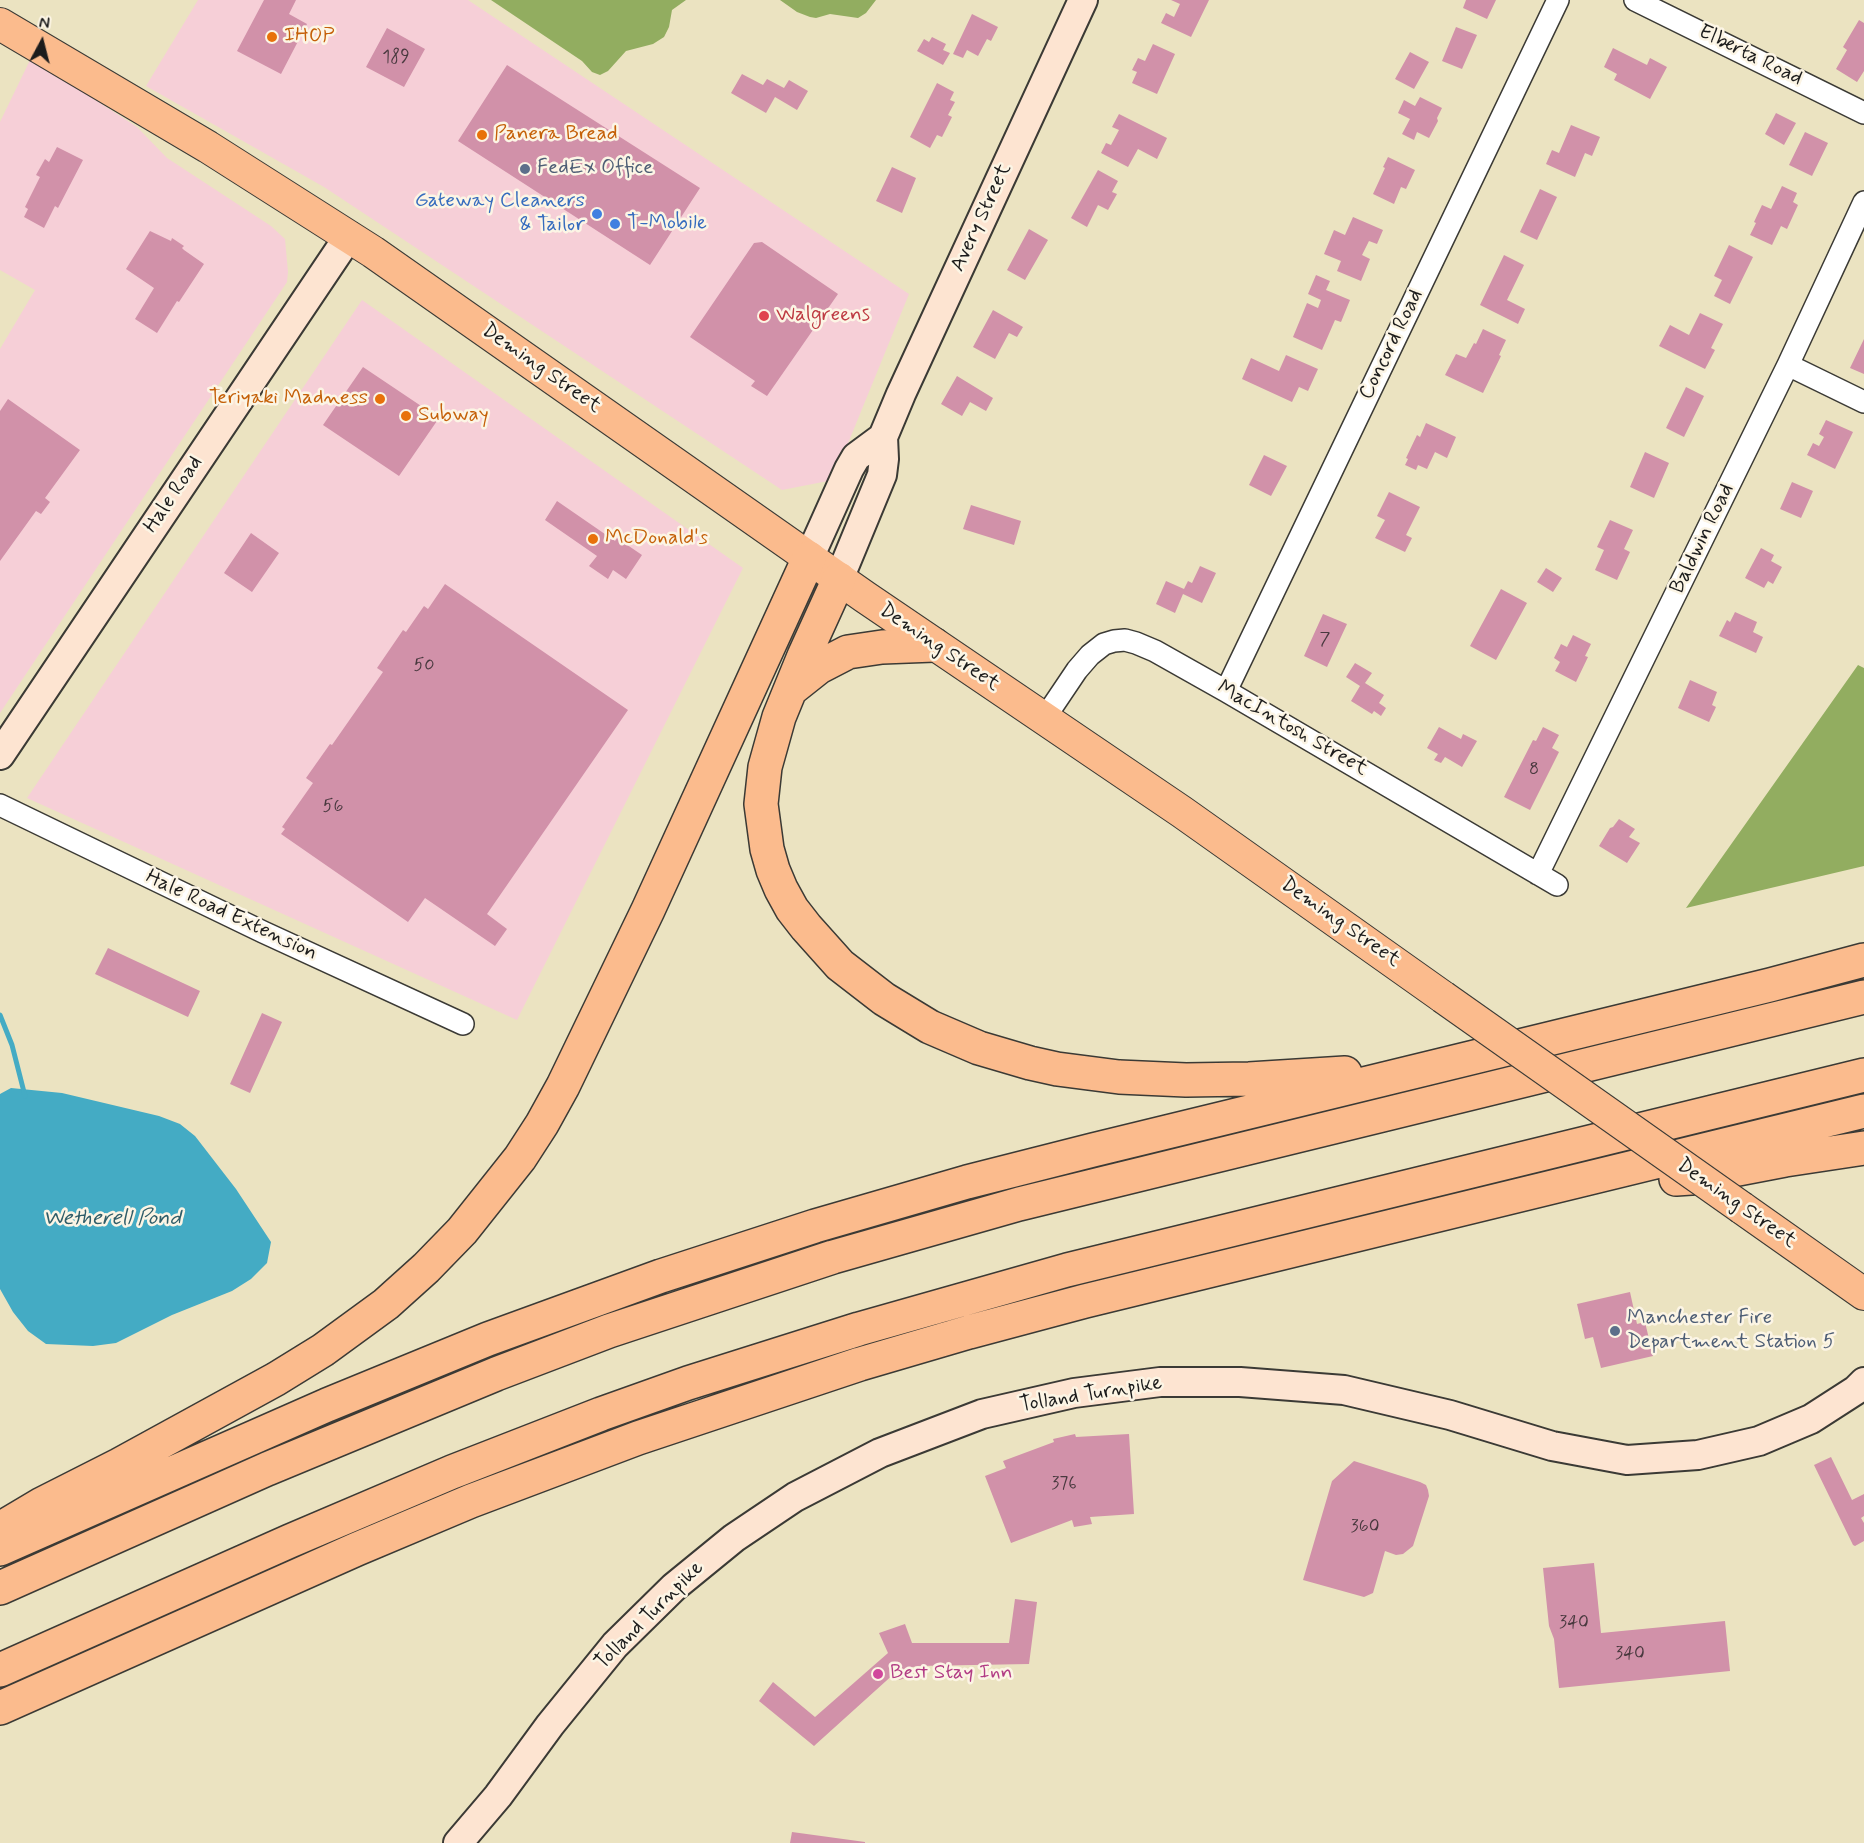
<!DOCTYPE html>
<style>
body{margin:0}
#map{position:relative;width:1864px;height:1843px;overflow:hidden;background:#ebe3c1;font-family:Mynerve,sans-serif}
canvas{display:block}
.north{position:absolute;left:12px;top:12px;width:60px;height:60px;-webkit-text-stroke:4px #fcf5e5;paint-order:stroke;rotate:7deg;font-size:16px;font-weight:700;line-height:24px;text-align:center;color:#1c1c1c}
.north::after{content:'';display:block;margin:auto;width:21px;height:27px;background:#1c1c1c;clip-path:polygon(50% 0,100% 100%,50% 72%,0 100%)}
</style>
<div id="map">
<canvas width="1864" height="1843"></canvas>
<div class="north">N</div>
</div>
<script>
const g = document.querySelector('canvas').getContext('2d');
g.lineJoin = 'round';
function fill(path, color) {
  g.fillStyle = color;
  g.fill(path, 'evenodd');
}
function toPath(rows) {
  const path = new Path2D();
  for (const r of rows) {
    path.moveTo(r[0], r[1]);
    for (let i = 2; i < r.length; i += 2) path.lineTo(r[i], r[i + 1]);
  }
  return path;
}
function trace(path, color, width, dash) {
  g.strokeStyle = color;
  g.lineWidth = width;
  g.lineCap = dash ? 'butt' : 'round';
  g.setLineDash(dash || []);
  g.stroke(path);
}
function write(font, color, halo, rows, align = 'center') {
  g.font = font + ' Mynerve,sans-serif';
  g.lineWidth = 5;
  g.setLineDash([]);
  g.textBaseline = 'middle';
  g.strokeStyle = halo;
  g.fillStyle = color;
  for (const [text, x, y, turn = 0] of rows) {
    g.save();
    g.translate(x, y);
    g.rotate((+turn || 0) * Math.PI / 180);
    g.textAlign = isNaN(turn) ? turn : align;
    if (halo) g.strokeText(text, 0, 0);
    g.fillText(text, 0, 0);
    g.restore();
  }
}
fill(toPath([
 [198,0,468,0,909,294,833,480,782,490,324,187,146,86],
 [31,58,137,127,167,158,271,226,285,239,288,272,287,282,0,713,0,349,35,290,0,270,0,122],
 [362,300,743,568,517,1020,27,798]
]), '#f6cfd7');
fill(toPath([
 [491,0,686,0,672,10,669,27,664,37,653,44,626,51,608,71,600,75,592,72,582,61],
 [780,0,876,0,866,13,858,18,830,14,816,18,810,17,797,12],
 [1858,665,1864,668,1864,866,1686,908]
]), '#92ad60');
fill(toPath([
 [11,1088,62,1093,159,1116,180,1124,195,1136,236,1189,271,1242,267,1263,251,1279,232,1291,172,1315,116,1343,93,1346,46,1344,28,1331,13,1312,0,1289,0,1094]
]), '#44abc4');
trace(toPath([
 [0,1015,12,1045,25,1096]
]), '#44abc4', 5);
fill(toPath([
 [264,0,296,0,289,14,307,24,281,74,237,51],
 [1171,0,1209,0,1191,37,1161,23,1166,13,1174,17,1180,4],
 [1466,0,1496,0,1487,19,1463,8],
 [972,14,998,27,991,41,987,39,978,56,967,50,963,58,953,54],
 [1859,20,1864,23,1864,71,1857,82,1836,69,1847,50,1843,47],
 [1456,27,1477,35,1462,69,1442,61],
 [387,28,425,49,404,87,366,67],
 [932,37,946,44,943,50,950,53,943,65,917,51,924,39,929,42],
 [1153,44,1175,54,1157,94,1132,83,1137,72,1132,70,1138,58,1145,61],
 [1613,48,1647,65,1650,58,1667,67,1650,99,1614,80,1617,74,1604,67],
 [1410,52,1429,62,1414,89,1395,79],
 [507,65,700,188,650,265,458,141],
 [742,74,763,85,767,79,784,88,789,80,808,91,797,110,775,97,766,113,731,93],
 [937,83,954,92,950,100,955,102,948,115,952,117,942,137,937,135,930,148,910,137],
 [1420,97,1442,108,1437,118,1438,121,1429,138,1417,132,1414,140,1402,134,1410,119,1398,113,1404,100,1415,106],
 [1776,113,1796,123,1784,145,1765,134],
 [1119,114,1167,138,1157,159,1138,149,1128,167,1101,153,1106,143,1111,145,1119,130,1112,127],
 [1571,125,1600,137,1592,156,1585,153,1575,177,1546,164,1552,150,1559,153],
 [1805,132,1828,143,1812,176,1789,165],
 [57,147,83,160,58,208,55,206,44,228,24,217,28,209,25,207,40,177,36,175,45,159,49,162],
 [1388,157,1415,170,1406,189,1401,187,1394,204,1373,194,1385,168,1383,167],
 [892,167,916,178,902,213,876,201],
 [1098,170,1118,181,1112,192,1117,194,1108,210,1098,205,1087,227,1071,218],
 [1782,186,1797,193,1793,202,1798,205,1787,229,1781,226,1772,245,1750,235,1756,223,1754,222,1762,205,1771,209],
 [1540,189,1557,197,1537,240,1520,232],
 [1353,217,1383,230,1377,244,1369,241,1362,255,1370,259,1361,281,1337,271,1341,261,1324,254,1334,230,1345,235],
 [1029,229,1048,240,1025,280,1007,270],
 [150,231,169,240,171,241,172,238,184,246,182,248,184,250,204,264,179,302,177,301,157,333,135,319,154,288,126,269],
 [762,242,838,294,767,396,751,386,755,381,690,337,754,243],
 [1729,245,1753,257,1730,304,1714,296,1722,280,1714,276],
 [1504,255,1524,265,1507,300,1525,309,1518,324,1480,305],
 [1316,275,1330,281,1326,290,1350,300,1341,322,1335,320,1322,350,1293,337,1307,303,1318,308,1321,300,1308,294],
 [993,310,1023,327,1017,337,1009,333,995,359,973,347],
 [1700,313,1723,324,1711,348,1715,350,1705,369,1659,346,1670,325,1689,335],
 [1483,329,1506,340,1499,355,1501,356,1483,393,1445,375,1456,354,1466,358,1474,343,1476,344],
 [1864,339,1864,374,1850,368],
 [1286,355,1318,369,1308,391,1299,387,1292,402,1242,379,1251,358,1279,371],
 [363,367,439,418,399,476,323,425],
 [957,376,993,398,986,411,970,402,962,416,941,404],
 [1686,387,1704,396,1684,437,1666,428],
 [8,399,80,450,45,498,50,502,41,514,36,511,0,561,0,411],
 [1826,420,1853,432,1835,469,1807,455,1813,443,1819,446,1824,437,1819,434],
 [1426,423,1456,437,1447,458,1435,452,1427,469,1418,465,1416,470,1405,465,1408,459,1406,458,1417,435,1420,437],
 [1645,452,1669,463,1654,498,1630,487],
 [1264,455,1287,466,1271,496,1249,485],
 [1792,482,1813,491,1801,518,1780,509],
 [1389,492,1420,507,1406,535,1412,538,1405,552,1375,538,1385,520,1377,516],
 [557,501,615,541,617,538,642,555,626,579,613,570,608,579,589,566,597,556,545,520],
 [971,505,1021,521,1014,545,963,529],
 [1610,520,1633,530,1624,549,1630,552,1617,580,1595,570,1604,550,1597,547],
 [251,533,279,553,252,592,224,573],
 [1761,548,1774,555,1771,561,1782,567,1773,584,1768,581,1764,588,1745,578],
 [1200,566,1216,573,1202,603,1183,594,1175,613,1156,604,1166,581,1184,589,1188,581,1192,583],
 [1546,568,1562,578,1553,592,1537,582],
 [445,584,628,710,487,914,507,929,495,946,425,898,408,922,281,834,285,829,282,827,313,783,306,778,330,744,332,745,383,672,377,668,403,630,406,632,424,606,428,609],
 [1501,589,1527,603,1496,660,1470,646],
 [1735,612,1757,622,1753,632,1763,637,1756,653,1719,636,1727,620,1730,622],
 [1323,614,1347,624,1327,667,1304,656],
 [1573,635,1591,644,1585,656,1588,657,1576,682,1555,671,1560,662,1554,658,1561,644,1567,647],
 [1355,663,1372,673,1365,683,1384,695,1379,703,1386,708,1381,716,1374,711,1372,714,1351,701,1360,686,1346,677],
 [1690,680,1717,692,1712,705,1716,707,1709,722,1678,708],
 [1439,727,1461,739,1463,734,1477,741,1462,767,1445,757,1441,763,1434,760,1438,754,1427,748],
 [1543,727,1559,735,1552,748,1559,752,1530,810,1504,797,1533,740,1536,741],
 [1619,819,1635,829,1629,837,1640,843,1627,863,1599,846,1610,828,1613,827],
 [108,948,200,991,188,1017,95,974],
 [262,1013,282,1022,250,1093,230,1084],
 [1630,1292,1637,1324,1645,1322,1653,1356,1601,1368,1593,1337,1585,1339,1577,1304],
 [1075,1434,1076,1437,1129,1434,1134,1514,1090,1517,1092,1524,1074,1527,1072,1520,1011,1543,985,1476,1006,1468,1003,1461,1054,1442,1053,1439],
 [1831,1457,1852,1500,1864,1494,1864,1516,1861,1518,1864,1523,1864,1541,1855,1546,1853,1545,1814,1465],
 [1354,1461,1420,1482,1426,1485,1428,1490,1429,1496,1413,1546,1403,1554,1396,1555,1385,1551,1373,1593,1364,1597,1303,1580,1332,1481],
 [1594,1563,1601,1633,1725,1621,1730,1671,1559,1688,1554,1639,1549,1626,1543,1568],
 [1015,1599,1037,1602,1029,1664,918,1666,909,1668,912,1676,899,1680,896,1672,814,1746,759,1701,773,1682,815,1717,888,1653,879,1633,905,1624,912,1643,1009,1643],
 [792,1832,865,1842,865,1843,790,1843]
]), '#d191a9');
const street = toPath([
 [1635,0,1864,113],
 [1788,365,1864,402],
 [1226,691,1558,0],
 [1044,719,1077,670,1090,655,1104,644,1114,641,1125,640,1136,643,1155,651,1226,691,1557,885],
 [0,805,263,932,463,1024],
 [1538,874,1788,365,1864,202]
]);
const secondary = toPath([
 [809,558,849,469,856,457,883,437],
 [839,579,882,475,884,459,883,437,901,394,1083,0],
 [0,755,349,236],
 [458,1843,498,1796,550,1725,615,1645,674,1587,734,1538,795,1497,880,1453,982,1414,1074,1393,1160,1382,1240,1382,1344,1390,1450,1415,1552,1446,1627,1460,1698,1455,1759,1441,1811,1419,1856,1390,1864,1382]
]);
const primary = toPath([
 [0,24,208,147,373,252,865,597,1182,812,1443,997],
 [1742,1208,1864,1294]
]);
const highway = toPath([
 [839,579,804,656,779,717,765,767,761,804,767,849,773,870,781,889,792,909,806,927,840,965,884,999,930,1027,979,1048,1030,1063,1057,1069,1119,1077,1186,1080,1249,1079,1345,1073],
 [790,690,819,667,848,652,882,647,934,645],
 [1676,1179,1691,1178,1785,1160,1864,1148],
 [0,1529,42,1504,119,1465,276,1379,323,1350,386,1304,426,1268,462,1231,520,1158,542,1124,563,1086,648,910,809,558],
 [0,1549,327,1405,488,1339,661,1276,815,1226,967,1182,1093,1150,1770,985,1864,960],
 [0,1588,267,1469,496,1374,609,1331,833,1257,1019,1204,1864,997],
 [0,1670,290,1541,452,1472,601,1414,688,1383,859,1329,1067,1270,1864,1075],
 [0,1708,357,1549,471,1501,638,1438,860,1364,969,1332,1085,1301,1864,1111]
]);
trace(street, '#3b3a35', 24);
trace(secondary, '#3b3a35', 32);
trace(primary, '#3b3a35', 34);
trace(highway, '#3b3a35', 36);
trace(street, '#fff', 21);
trace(secondary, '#fde4d1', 28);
trace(primary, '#fbbb8d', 32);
trace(highway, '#fbbb8d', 33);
const primaryBridge = toPath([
 [1443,997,1742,1208]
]);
trace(primaryBridge, '#3b3a35', 34, []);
trace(primaryBridge, '#fbbb8d', 32);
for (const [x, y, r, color] of [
 [272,37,6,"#e8710a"],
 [482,135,6,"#e8710a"],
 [525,169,6,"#5c6f8a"],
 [597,214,6,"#3f7fe0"],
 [615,224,6,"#3f7fe0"],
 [764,316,6,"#e0444e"],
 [380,399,6,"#e8710a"],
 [406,416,6,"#e8710a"],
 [593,539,6,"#e8710a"],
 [1615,1331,6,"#5c6f8a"],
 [878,1674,6,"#d1479c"]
]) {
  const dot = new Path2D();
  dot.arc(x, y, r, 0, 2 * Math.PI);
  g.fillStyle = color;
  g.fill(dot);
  trace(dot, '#fcf5e5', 2);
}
write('18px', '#49393f', null, [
 ["189",396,58],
 ["7",1325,640],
 ["50",424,666],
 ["8",1534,770],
 ["56",333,807],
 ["376",1064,1484],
 ["360",1365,1527],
 ["340",1574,1623],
 ["340",1630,1654]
]);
write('21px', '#c56008', '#fcf5e5', [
 ["IHOP",284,37],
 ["Panera Bread",494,135],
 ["Teriyaki Madness",368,399,"right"],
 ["Subway",418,416],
 ["McDonald's",605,539]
], 'left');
write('21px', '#1c1c1c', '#fcf5e5', [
 ["Elberta Road",1750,56,26],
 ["Avery Street",982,218,-65],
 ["Concord Road",1392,345,-64],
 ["Deming Street",541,369,35],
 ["Hale Road",174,495,-56],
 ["Baldwin Road",1703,539,-64],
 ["Deming Street",939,648,34],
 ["MacIntosh Street",1292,729,30],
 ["Hale Road Extension",231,916,25],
 ["Deming Street",1340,923,35],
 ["Deming Street",1736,1204,35],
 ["Tolland Turnpike",1091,1395,-9],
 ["Tolland Turnpike",650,1616,-45]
]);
write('21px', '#4e5e75', '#fcf5e5', [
 ["FedEx Office",537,169],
 ["Manchester Fire",1627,1319],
 ["Department Station 5",1627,1343]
], 'left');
write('21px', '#366cbe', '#fcf5e5', [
 ["Gateway Cleaners",585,202],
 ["& Tailor",585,226],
 ["T-Mobile",627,224,"left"]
], 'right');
write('21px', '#be3a42', '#fcf5e5', [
 ["Walgreens",776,316]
], 'left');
write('21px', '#b23c85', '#fcf5e5', [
 ["Best Stay Inn",890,1674]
], 'left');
write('italic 22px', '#2e5c68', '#fcf5e5', [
 ["Wetherell Pond",112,1219]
]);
</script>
